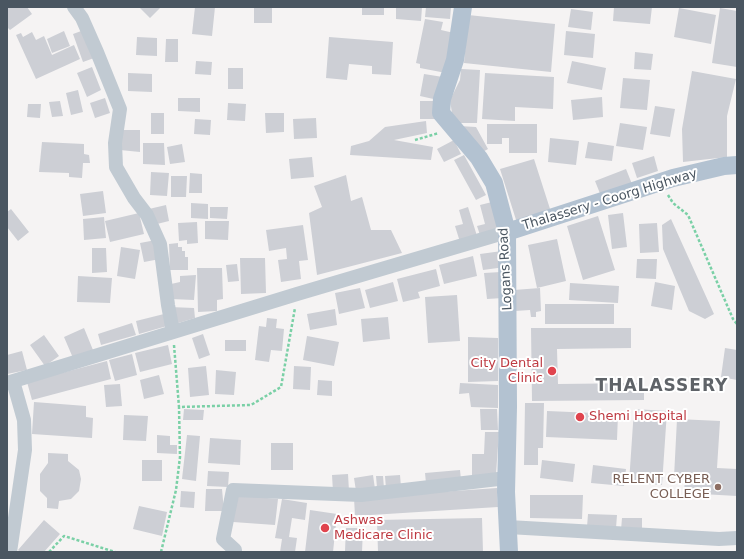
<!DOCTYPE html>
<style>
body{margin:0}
#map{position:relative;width:744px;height:559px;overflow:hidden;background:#f5f3f3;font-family:"DejaVu Sans",sans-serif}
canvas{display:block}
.frame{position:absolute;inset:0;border:8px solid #4a5661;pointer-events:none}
</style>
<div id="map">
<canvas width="744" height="559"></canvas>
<div class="frame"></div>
</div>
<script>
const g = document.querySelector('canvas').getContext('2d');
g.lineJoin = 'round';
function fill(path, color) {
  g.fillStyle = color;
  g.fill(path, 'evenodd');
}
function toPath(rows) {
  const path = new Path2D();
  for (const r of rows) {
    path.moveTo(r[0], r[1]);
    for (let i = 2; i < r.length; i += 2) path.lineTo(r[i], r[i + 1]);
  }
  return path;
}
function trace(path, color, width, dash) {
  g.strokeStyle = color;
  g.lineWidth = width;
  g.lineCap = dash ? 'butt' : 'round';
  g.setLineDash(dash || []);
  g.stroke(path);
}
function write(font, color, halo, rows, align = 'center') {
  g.font = font + ' "DejaVu Sans",sans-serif';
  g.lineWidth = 4;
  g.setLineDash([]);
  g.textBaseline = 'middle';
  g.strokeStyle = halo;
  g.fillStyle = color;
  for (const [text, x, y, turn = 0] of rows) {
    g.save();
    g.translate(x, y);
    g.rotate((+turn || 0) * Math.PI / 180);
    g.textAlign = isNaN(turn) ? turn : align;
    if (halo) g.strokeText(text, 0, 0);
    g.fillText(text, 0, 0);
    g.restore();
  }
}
fill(toPath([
 [7,7,27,7,32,14,10,30,7,27],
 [139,7,161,7,150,18],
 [195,7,215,7,212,36,192,34],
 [362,7,384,7,384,15,362,15],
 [396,7,422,7,421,21,396,19],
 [426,7,451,7,450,19,425,17],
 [614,7,652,7,650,24,613,21],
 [254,8,272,8,272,23,254,23],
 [679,8,716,15,711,44,674,37],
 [720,8,737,11,737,67,712,63],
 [571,9,593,12,591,30,568,27],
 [468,15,555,24,551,72,464,63],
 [425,19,443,22,441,30,454,33,446,73,420,68,420,64,416,63],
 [84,30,94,58,83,62,73,34],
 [64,31,70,46,52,53,47,39],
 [566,31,595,34,593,58,564,55],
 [32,32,36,40,44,36,52,55,74,45,80,59,36,79,16,35,21,33,23,37],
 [137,37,157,38,157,56,136,55],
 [329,37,393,42,391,75,372,74,372,66,349,64,347,80,326,78],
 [166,39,178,39,178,62,165,62],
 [635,52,653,54,651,70,634,69],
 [196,61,212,62,211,75,195,74],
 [572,61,606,68,602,90,567,83],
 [92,67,101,90,87,97,77,73],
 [228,68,243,68,243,89,228,89],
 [461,69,480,70,477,123,456,123,452,113,450,100,460,80],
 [692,71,736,79,727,116,727,157,683,162,682,129],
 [128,73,152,74,152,92,128,91],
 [485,73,554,77,553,109,515,107,515,121,482,119],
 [424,74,443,77,438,100,420,96],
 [623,78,650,80,647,110,620,108],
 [78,90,83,112,71,115,66,93],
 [602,97,603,117,573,120,571,100],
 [105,98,110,113,95,118,90,103],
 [178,98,200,98,200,112,178,111],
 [60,101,63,116,52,117,49,102],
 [420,101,436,101,436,119,420,119],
 [228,103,246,104,245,121,227,120],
 [28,104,41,104,40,118,27,117],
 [655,106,675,109,670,137,650,134],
 [151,113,164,113,164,134,151,134],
 [265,113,284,113,284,132,266,133],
 [316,118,317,138,294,139,293,119],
 [195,119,211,120,210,135,194,134],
 [426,121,427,133,394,140,433,147,431,160,350,155,351,146,369,141,385,127],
 [620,123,647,127,643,150,616,146],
 [487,124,537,124,537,153,509,153,509,138,502,138,502,144,487,144],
 [459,126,476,127,488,149,479,154],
 [121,130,140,130,140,152,120,150],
 [550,138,579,141,576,165,548,162],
 [454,140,461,154,444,162,437,149],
 [42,142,84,144,84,154,89,155,90,163,83,163,82,178,69,177,69,173,39,172],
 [588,142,614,146,612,161,585,158],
 [143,143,164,143,165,165,143,164],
 [182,144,185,162,170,164,167,147],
 [464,155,486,195,476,200,454,160],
 [654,156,658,171,637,178,632,163],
 [312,157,314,177,291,179,289,159],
 [534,159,551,212,517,223,500,169],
 [626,169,632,184,601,196,595,181],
 [151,172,169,173,167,196,150,195],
 [190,173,202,174,202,193,189,193],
 [346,175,351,201,362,197,371,230,391,230,402,253,317,275,309,213,322,207,314,186],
 [171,176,187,176,186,197,171,197],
 [103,191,106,213,83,216,80,194],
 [492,202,500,232,481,238,477,226,485,224,480,205],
 [191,203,208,204,208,219,191,218],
 [166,205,169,221,153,225,149,209],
 [210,207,228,207,227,219,210,218],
 [468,207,477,236,460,242,455,226,463,224,459,210],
 [11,209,29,232,18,241,7,227,7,212],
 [139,213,144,234,110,242,105,221],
 [623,213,627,247,612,249,608,215],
 [598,216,615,270,583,280,567,226],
 [104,217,106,238,84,240,83,219],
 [671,219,714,314,705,319,689,311,663,249,662,225],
 [205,221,229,221,228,240,205,239],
 [197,222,198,243,187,244,187,240,179,241,178,223],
 [657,223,659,252,640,253,639,224],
 [303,225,308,260,299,261,301,279,281,282,278,260,287,259,286,248,269,251,266,230],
 [557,239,566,281,537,288,528,245],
 [156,240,160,259,144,262,140,243],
 [178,243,178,247,182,247,182,251,185,251,185,257,188,257,188,270,170,270,169,244],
 [121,247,140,250,135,279,117,276],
 [92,248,106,248,107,272,92,273],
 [502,251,505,267,483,270,480,254],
 [473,256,477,276,444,284,439,265],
 [240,258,265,258,266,293,241,294],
 [637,259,657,259,656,279,636,278],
 [237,264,239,281,228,282,226,265],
 [197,268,222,268,223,299,217,300,217,311,198,312],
 [436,269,440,286,418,292,420,298,403,302,397,279],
 [501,272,503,298,487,299,484,273],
 [196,275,194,300,171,299,171,284,180,282,180,276],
 [78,276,112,278,110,303,77,302],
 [393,282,398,301,370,308,365,290],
 [655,282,675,286,672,310,651,306],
 [570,283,619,286,618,303,569,300],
 [360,288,365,308,339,314,335,293],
 [540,288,541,311,536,312,536,317,531,317,530,310,515,311,514,290],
 [457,295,460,341,428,343,425,297],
 [545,304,614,304,614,324,545,324],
 [170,307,194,308,195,318,175,324],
 [335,309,337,325,310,330,307,314],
 [164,314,167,326,139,334,136,321],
 [388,317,390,339,363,342,361,319],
 [267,318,277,319,276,328,284,329,282,351,271,350,269,362,255,360,259,326,266,327],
 [132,323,136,335,101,345,98,334],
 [84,328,93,350,73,358,64,337],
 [531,328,631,328,631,348,557,349,558,384,644,383,644,400,532,401],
 [203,334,210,355,199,359,192,338],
 [44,335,59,356,45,366,30,345],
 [307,336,339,342,334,366,303,360],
 [468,337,498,338,498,381,468,382],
 [225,340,246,340,246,351,225,351],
 [168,345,172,364,140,372,135,353],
 [725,348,737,350,737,380,721,377],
 [22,351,27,370,7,374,7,355],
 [132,354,137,375,115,381,109,360],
 [107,361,111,379,32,400,27,382],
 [206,366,209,395,190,397,188,368],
 [294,366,311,367,310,390,293,389],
 [216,370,236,372,234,395,215,394],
 [159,375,164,394,144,399,140,380],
 [318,380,332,381,332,396,317,395],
 [460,383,498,385,498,408,471,407,469,393,459,394],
 [120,384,122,406,106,407,104,385],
 [34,402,86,406,86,417,93,418,92,438,32,434],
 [525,403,544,403,543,448,538,448,538,465,524,465],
 [184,409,204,410,203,420,183,420],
 [480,409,497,409,498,430,481,430],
 [634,409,667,411,662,485,629,483],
 [547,411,618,414,617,440,546,437],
 [124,415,148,416,146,441,123,440],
 [677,419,720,421,717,468,737,469,737,496,684,493,685,478,674,477],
 [485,432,499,432,496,474,472,476,472,454,484,454],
 [157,435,170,436,170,445,177,445,177,454,157,453],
 [187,435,200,436,196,481,182,479],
 [210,438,241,440,240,465,208,463],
 [271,443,293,443,293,470,271,470],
 [48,453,68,454,68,461,79,470,81,479,79,491,71,499,59,501,58,509,47,508,47,498,40,491,40,474,48,463],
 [142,460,162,460,162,481,142,481],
 [542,460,575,464,573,482,540,478],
 [593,465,626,469,624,486,591,483],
 [460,470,461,480,426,483,425,473],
 [208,471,229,472,228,487,207,486],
 [348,474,349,491,333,492,332,475],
 [373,475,375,489,356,491,354,478],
 [400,475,401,487,386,489,385,476],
 [376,476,383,476,384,488,377,488],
 [497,488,498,507,355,516,354,498],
 [206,489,222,489,224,511,205,511],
 [181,491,195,492,194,508,180,507],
 [235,495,278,499,275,525,233,522],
 [530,495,583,495,582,519,530,518],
 [282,499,307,503,305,520,292,518,289,537,297,538,295,552,280,552,282,539,275,538],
 [139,506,167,512,162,536,133,529],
 [310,510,337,514,333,552,305,552],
 [588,514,617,515,616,528,587,527],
 [482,518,483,552,378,552,377,520],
 [622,518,642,518,642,531,621,530],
 [44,520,60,534,44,552,20,552,18,550],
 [346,528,363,528,362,552,345,551]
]), '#cdcfd5');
trace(toPath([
 [415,140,439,133],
 [668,195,673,203,688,215,733,319,737,324],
 [174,345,179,407],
 [49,552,64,536,115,552],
 [161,552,176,490,180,457,179,407,251,405,281,387,295,308]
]), '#7ad0a6', 2.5, [3, 2]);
trace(toPath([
 [74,7,82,18,97,52,120,109,115,143,116,167,134,198,147,215,160,244,168,305,173,332],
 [7,383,297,294,507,232],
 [508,527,719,539,737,538],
 [10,552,25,450,24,420,13,381],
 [235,552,235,550,223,539,233,490,361,495,507,478]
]), '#c1cad2', 14);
trace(toPath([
 [463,7,455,60,442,99,441,113,479,158,494,183,507,232,508,407,506,492,509,552],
 [507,232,673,178,724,166,737,165]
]), '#b3c2d1', 18);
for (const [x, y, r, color] of [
 [552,371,5,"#e0444e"],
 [580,417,5,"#e0444e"],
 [718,487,4,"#8d6e63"],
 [325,528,5,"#e0444e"]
]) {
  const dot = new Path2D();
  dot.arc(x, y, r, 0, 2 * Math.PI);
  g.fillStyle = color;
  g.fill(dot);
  trace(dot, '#fff', 1.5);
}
write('13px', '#4a5661', '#fff', [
 ["Thalassery - Coorg Highway",610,200,-17],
 ["Logans Road",506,269,-93]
]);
write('13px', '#be3a42', '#fff', [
 ["City Dental",543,364,"right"],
 ["Clinic",543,379,"right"],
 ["Shemi Hospital",589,417],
 ["Ashwas",334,521],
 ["Medicare Clinic",334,536]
], 'left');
write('13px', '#785e54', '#fff', [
 ["RELENT CYBER",710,480],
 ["COLLEGE",710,495]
], 'right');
g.letterSpacing = '1px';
write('bold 17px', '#5f6368', '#fff', [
 ["THALASSERY",662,387]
]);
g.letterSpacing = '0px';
</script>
